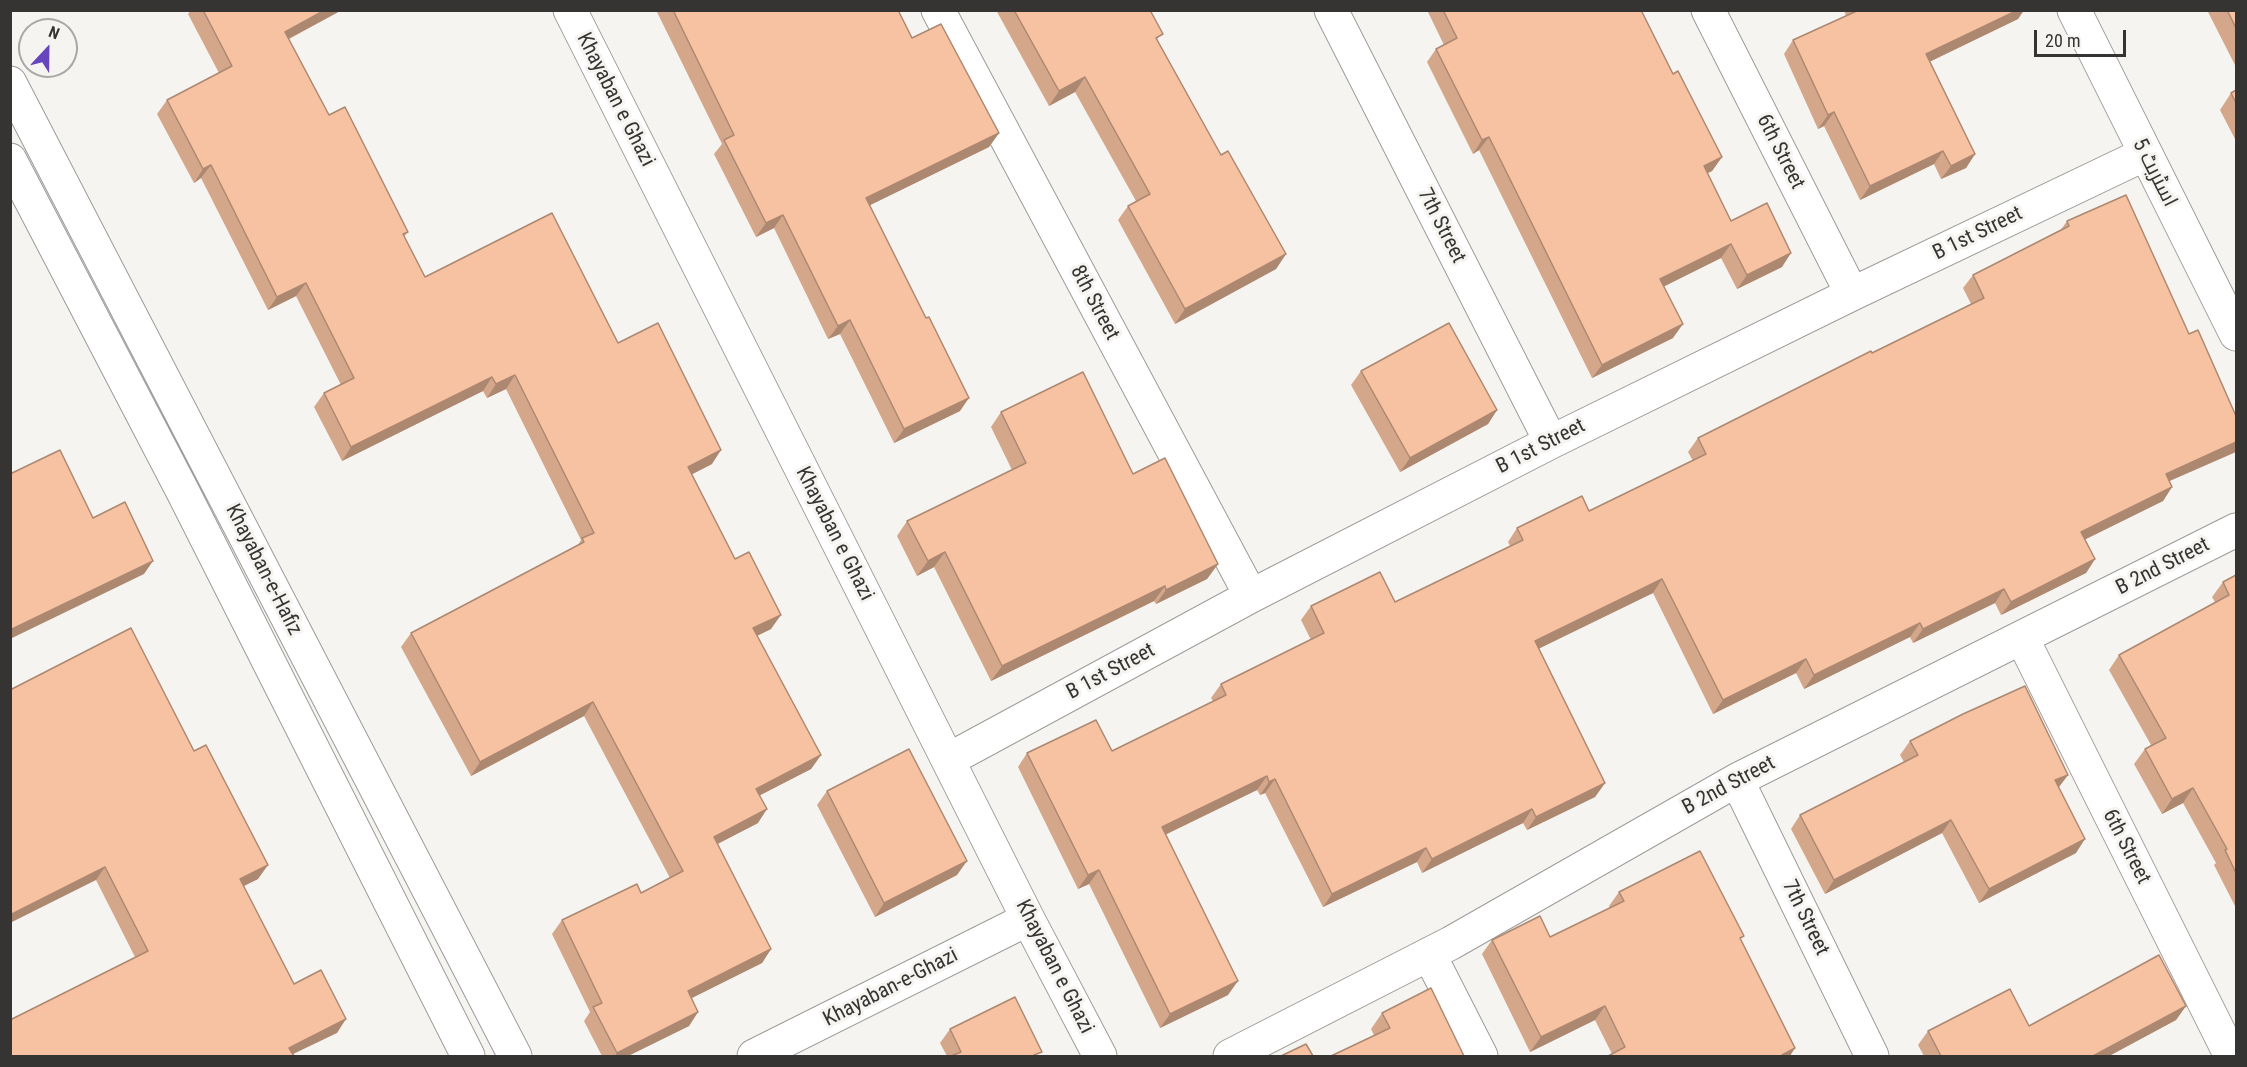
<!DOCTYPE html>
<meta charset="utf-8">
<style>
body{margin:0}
#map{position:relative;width:2247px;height:1067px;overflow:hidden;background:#f6f4f1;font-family:"Roboto Condensed",sans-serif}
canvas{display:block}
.frame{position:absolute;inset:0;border:12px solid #353433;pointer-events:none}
.north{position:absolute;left:18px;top:18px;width:60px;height:60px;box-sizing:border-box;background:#f6f4f1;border:2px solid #a9a7a5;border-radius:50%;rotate:22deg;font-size:16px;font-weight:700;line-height:24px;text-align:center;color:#353433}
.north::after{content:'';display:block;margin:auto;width:21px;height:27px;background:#6645be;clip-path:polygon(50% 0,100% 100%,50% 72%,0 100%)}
.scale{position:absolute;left:2034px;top:30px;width:92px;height:27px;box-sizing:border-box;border:3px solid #353433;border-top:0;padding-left:8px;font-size:18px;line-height:21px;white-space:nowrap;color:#353433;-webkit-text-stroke:4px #f6f4f1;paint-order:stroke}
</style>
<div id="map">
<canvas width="2247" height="1067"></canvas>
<div class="frame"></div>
<div class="north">N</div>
<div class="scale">20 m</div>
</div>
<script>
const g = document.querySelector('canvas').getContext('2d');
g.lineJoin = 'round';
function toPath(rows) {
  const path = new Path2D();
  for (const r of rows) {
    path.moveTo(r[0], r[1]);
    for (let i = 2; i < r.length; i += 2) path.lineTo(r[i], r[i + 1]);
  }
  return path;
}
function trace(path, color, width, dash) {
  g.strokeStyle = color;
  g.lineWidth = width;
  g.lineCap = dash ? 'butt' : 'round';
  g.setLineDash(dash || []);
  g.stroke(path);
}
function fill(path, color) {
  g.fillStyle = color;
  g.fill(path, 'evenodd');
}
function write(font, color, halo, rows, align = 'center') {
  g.font = font + ' "Roboto Condensed",Cairo,sans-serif';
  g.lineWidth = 6;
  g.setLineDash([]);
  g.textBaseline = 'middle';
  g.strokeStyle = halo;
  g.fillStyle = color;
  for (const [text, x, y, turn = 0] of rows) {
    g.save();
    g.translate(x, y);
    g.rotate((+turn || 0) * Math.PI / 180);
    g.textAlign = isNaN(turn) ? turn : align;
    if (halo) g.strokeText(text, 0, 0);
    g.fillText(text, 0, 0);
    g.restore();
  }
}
const minor = toPath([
 [570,10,1028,919,1100,1056],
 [938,10,1251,596],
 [1331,10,1551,442],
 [1708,10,1852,294],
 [2074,10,2236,334],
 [2022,638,2231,1056],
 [948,760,1251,596,1551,442,1852,294,2145,154],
 [1737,780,1872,1056],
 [1429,954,1481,1056],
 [754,1056,1028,919],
 [1230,1056,1451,943,1737,780,2236,530]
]);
const major = toPath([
 [10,83,515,1056],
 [10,160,183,492,468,1056]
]);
trace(minor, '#9e9c99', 35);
trace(major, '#9e9c99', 35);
trace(minor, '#fff', 33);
trace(major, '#fff', 33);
fill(toPath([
 [191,10,342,10,289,39,329,115,408,232,404,237,425,277,618,343,712,464,692,474,735,559,771,629,757,636,821,755,811,769,760,795,758,823,717,844,771,949,762,963,691,998,698,1012,689,1026,628,1056,602,1056,584,1021,590,1012,552,934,562,920,641,893,670,878,584,716,471,776,401,647,411,633,578,545,581,540,506,389,487,398,483,391,342,461,314,407,324,393,341,385,296,296,268,310,201,178,194,183,157,114,167,100,219,73,188,14],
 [656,10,898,10,912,38,999,133,989,147,870,205,960,411,894,443,840,334,828,339,774,228,756,237,714,154,722,144],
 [996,10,1150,10,1158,41,1221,155,1286,254,1276,269,1175,324,1118,220,1128,206,1136,201,1075,92,1049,106],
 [1427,10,1641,10,1673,74,1722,157,1712,171,1707,173,1731,221,1782,267,1737,289,1721,258,1664,286,1673,338,1592,378,1479,150,1473,154,1427,62,1436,49,1444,45],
 [1844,10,2024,10,2018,19,1930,61,1975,154,1966,168,1941,179,1934,164,1860,200,1824,126,1818,129,1784,54,1793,40,1846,16],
 [2207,10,2236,10,2236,67],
 [2236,90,2236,141,2220,110,2231,93],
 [2067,221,2172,487,2163,501,2085,539,2095,559,2086,573,2001,615,1995,603,1913,643,1910,637,1804,689,1796,673,1713,714,1653,593,1539,648,1605,783,1595,797,1527,830,1523,823,1422,873,1417,862,1323,907,1265,793,1260,795,1257,790,1165,835,1228,995,1160,1028,1089,884,1078,889,1018,767,1027,753,1112,751,1213,701,1211,698,1221,684,1311,640,1301,620,1311,606,1395,602,1510,546,1508,542,1517,528,1589,511,1693,461,1688,452,1698,438,1971,304,1963,288,1973,275,2060,231],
 [1361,371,1497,410,1488,424,1400,472,1351,385],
 [1001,412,1133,474,1218,564,1207,579,1156,604,1154,601,991,681,934,567,917,576,897,536,907,521,1012,470,991,427],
 [2236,575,2236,908,2214,865,2216,863,2183,803,2162,814,2134,764,2145,749,2151,745,2109,670,2119,655,2215,602,2212,597,2223,582],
 [10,690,258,879,243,886,294,984,337,1033,135,957,96,880],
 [1910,741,2068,775,2059,787,2076,853,1979,903,1942,833,1825,894,1791,829,1800,815,1904,762,1900,755],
 [827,791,957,875,875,917,817,805],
 [1619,892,1741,940,1795,1048,1612,1054,1595,1020,1530,1052,1482,954,1492,940,1550,937,1610,908,1609,906],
 [2186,1006,2176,1020,2109,1056,1924,1056,1918,1045,1928,1031,2029,1026],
 [1382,1013,1464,1056,1374,1035,1371,1029],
 [950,1029,1039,1056,947,1056,940,1043]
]), '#d4a78b');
fill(toPath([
 [325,10,342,10,275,46,285,32],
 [2018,10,2024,10,2018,19,1917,68,1926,54],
 [1085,77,1075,92,1049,106,1059,91],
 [1834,112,1824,126,1818,129,1828,115],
 [999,133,989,147,856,212,866,198],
 [1489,137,1479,150,1473,154,1482,140],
 [1943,151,1934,164,1860,200,1870,186],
 [1975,154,1966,168,1941,179,1951,166],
 [1722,157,1712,171,1694,180,1704,166],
 [211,165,201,178,194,183,203,169],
 [783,215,774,228,756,237,766,223],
 [1731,244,1721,258,1651,293,1660,279],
 [1791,253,1782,267,1737,289,1747,275],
 [1286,254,1276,269,1175,324,1185,309],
 [306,283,296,296,268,310,277,297],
 [850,320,840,334,828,339,838,326],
 [1683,324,1673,338,1592,378,1602,365],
 [515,375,506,389,487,398,496,384],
 [492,377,483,391,342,461,351,447],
 [969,398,960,411,894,443,904,429],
 [1497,410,1488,424,1400,472,1410,458],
 [2236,442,2236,452,2156,487,2166,474],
 [721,450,712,464,679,481,688,467],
 [2172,487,2163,501,2072,546,2081,532],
 [945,552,934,567,917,576,928,561],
 [2095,559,2086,573,2001,615,2011,602],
 [153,561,144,574,10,639,10,630],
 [1218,564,1207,579,1156,604,1166,590],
 [1662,579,1653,593,1526,655,1535,641],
 [1165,586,1154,601,991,681,1002,666],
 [2004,589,1995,603,1913,643,1923,629],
 [781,615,771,629,744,642,753,628],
 [1920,623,1910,637,1804,689,1814,675],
 [1806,659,1796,673,1713,714,1723,700],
 [593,702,584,716,471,776,480,762],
 [821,755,811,769,747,802,756,789],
 [2068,775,2058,788,2055,780],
 [1267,776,1257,790,1152,841,1162,827],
 [1275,779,1265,793,1260,795,1269,782],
 [1605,783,1595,797,1527,830,1536,817],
 [2193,788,2183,803,2162,814,2172,799],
 [767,809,758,823,704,851,714,837],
 [1532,809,1523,823,1422,873,1432,859],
 [1951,820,1942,833,1825,894,1834,880],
 [2085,839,2076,853,1979,903,1989,889],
 [1426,848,1417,862,1323,907,1332,894],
 [967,861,957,875,875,917,884,903],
 [268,865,258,879,230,893,240,879],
 [105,867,96,880,10,923,10,915],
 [1099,870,1089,884,1078,889,1088,875],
 [771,949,762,963,678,1005,688,991],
 [1238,981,1228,995,1160,1028,1170,1014],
 [1605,1006,1595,1020,1530,1052,1541,1037],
 [2186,1006,2176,1020,2109,1056,2093,1056],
 [698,1012,689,1026,628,1056,615,1056,617,1053],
 [346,1019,337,1033,289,1056,289,1048],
 [1795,1048,1790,1056,1781,1056,1782,1055]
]), '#ad8871');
const building = toPath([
 [203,10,325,10,285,32,329,115,345,107,408,232,403,234,425,277,552,213,618,343,658,323,721,450,688,467,735,559,749,552,781,615,753,628,821,755,756,789,767,809,714,837,771,949,688,991,698,1012,617,1053,593,1007,602,1003,562,920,637,884,641,893,683,871,593,702,480,762,411,633,584,542,582,538,594,533,515,375,496,384,492,377,351,447,324,393,354,378,306,283,277,297,211,165,203,169,167,100,232,66,203,10],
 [673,10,898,10,912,38,941,24,999,133,866,198,926,318,929,317,969,398,904,429,850,320,838,326,783,215,766,223,724,140,734,135,673,10],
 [1014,10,1150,10,1163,34,1156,38,1221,155,1228,151,1286,254,1185,309,1128,206,1150,194,1085,77,1059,91,1014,10],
 [1443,10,1641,10,1673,74,1678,71,1722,157,1704,166,1731,221,1767,203,1791,253,1747,275,1731,244,1660,279,1683,324,1602,365,1489,137,1482,140,1436,49,1457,38,1443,10],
 [1859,10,2018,10,1926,54,1975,154,1951,166,1943,151,1870,186,1834,112,1828,115,1793,40,1859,10],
 [2227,10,2236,10,2236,28,2227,10],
 [2236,90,2236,103,2231,93,2236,90],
 [2126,195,2189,334,2198,330,2236,416,2236,442,2166,474,2172,487,2081,532,2095,559,2011,602,2004,589,1923,629,1920,623,1814,675,1806,659,1723,700,1662,579,1535,641,1605,783,1536,817,1532,809,1432,859,1426,848,1332,894,1275,779,1269,782,1267,776,1162,827,1238,981,1170,1014,1099,870,1088,875,1027,753,1096,720,1112,751,1226,695,1221,684,1324,633,1311,606,1380,572,1395,602,1523,540,1517,528,1582,496,1589,511,1706,454,1698,438,1871,351,1872,353,1984,298,1973,275,2069,226,2067,221,2126,195],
 [1449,323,1497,410,1410,458,1361,371,1449,323],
 [1083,372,1133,474,1165,458,1218,564,1166,590,1165,586,1002,666,945,552,928,561,907,521,1026,463,1001,412,1083,372],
 [60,450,93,518,125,502,153,561,10,630,10,474,60,450],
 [2236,575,2236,873,2225,850,2227,849,2193,788,2172,799,2145,749,2166,738,2119,655,2229,595,2223,582,2236,575],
 [131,628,194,751,206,745,268,865,240,879,294,984,321,970,346,1019,289,1048,294,1056,10,1056,10,1020,148,951,105,867,10,915,10,690,131,628],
 [2025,686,2068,775,2055,780,2085,839,1989,889,1951,820,1834,880,1800,815,1918,755,1910,741,1963,714,2025,686],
 [909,749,967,861,884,903,827,791,909,749],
 [1700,851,1744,936,1740,938,1795,1048,1782,1055,1783,1056,1608,1056,1625,1047,1605,1006,1541,1037,1492,940,1540,916,1550,937,1624,901,1619,892,1700,851],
 [2159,955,2186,1006,2093,1056,1941,1056,1928,1031,2010,989,2029,1026,2159,955],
 [1431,988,1464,1056,1331,1056,1390,1028,1382,1013,1431,988],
 [1015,997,1042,1052,1034,1055,1035,1056,951,1056,961,1052,950,1029,1015,997],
 [1306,1044,1313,1056,1281,1056,1306,1044]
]);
fill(building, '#f7c2a2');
trace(building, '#ad8871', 1.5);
write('21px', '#353433', '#f6f4f1', [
 ["Khayaban e Ghazi",615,100,63],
 ["6th Street",1780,152,63],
 ["اسٹریٹ 5",2154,173,63],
 ["7th Street",1441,226,63],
 ["B 1st Street",1978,234,-26],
 ["8th Street",1094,303,62],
 ["B 1st Street",1541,447,-27],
 ["Khayaban e Ghazi",834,534,63],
 ["B 2nd Street",2163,567,-27],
 ["Khayaban-e-Hafiz",263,570,63],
 ["B 1st Street",1111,672,-28],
 ["B 2nd Street",1729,786,-28],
 ["6th Street",2126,847,63],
 ["7th Street",1805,918,64],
 ["Khayaban e Ghazi",1054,967,63],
 ["Khayaban-e-Ghazi",891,988,-27]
]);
</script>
